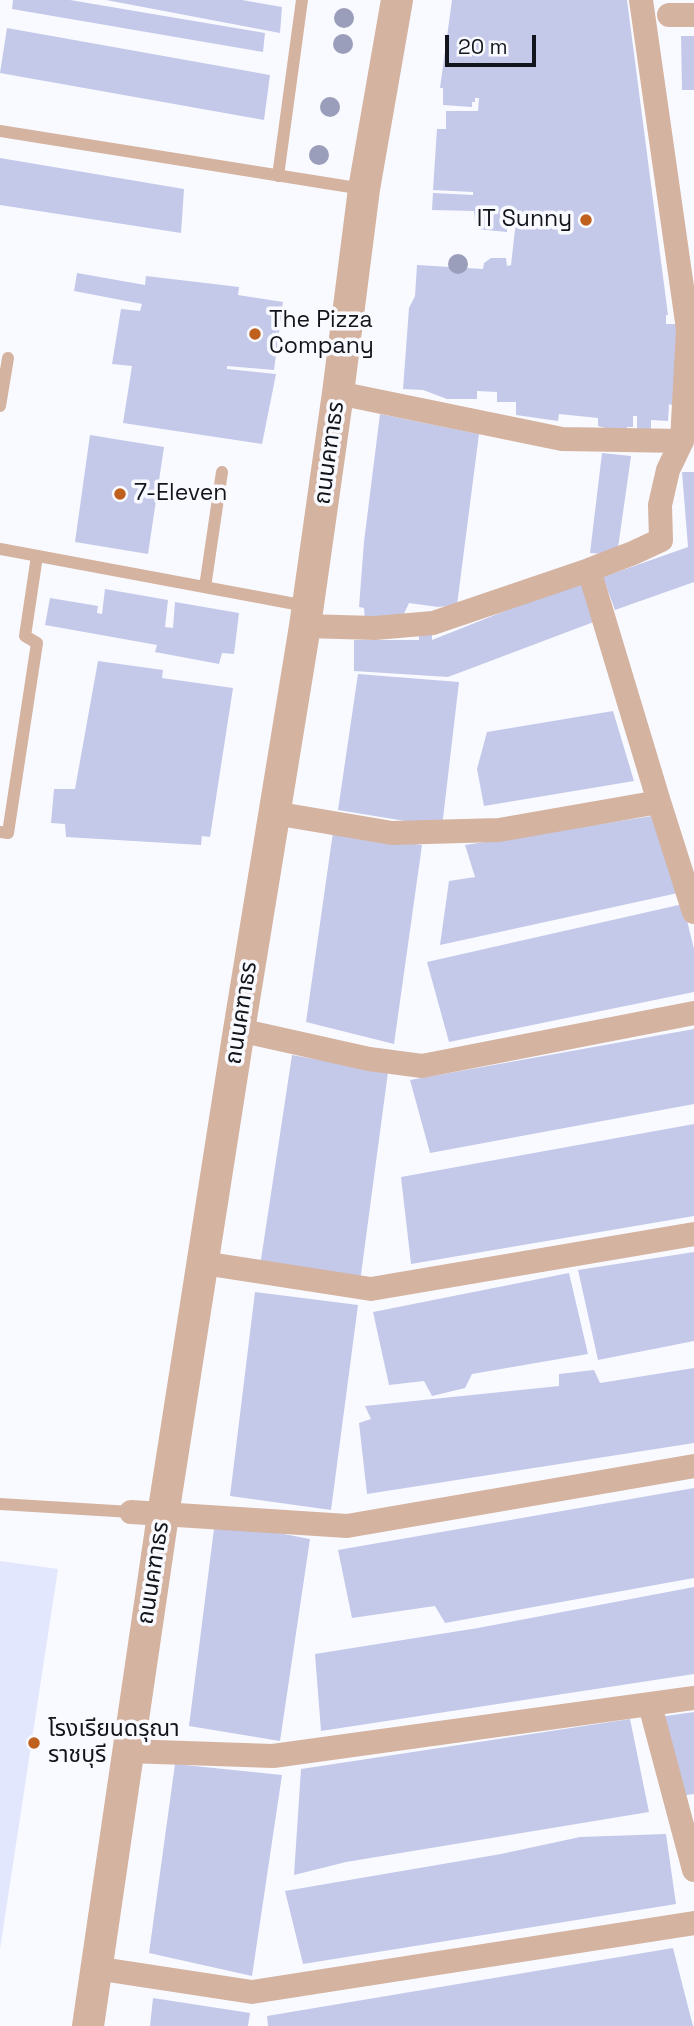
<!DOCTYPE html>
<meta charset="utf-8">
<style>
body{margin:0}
#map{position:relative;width:694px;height:2026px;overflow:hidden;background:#f9faff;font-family:"Space Grotesk",sans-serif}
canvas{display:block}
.scale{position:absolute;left:445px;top:35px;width:91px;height:32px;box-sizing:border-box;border:4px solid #13151d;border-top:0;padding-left:9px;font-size:21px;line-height:24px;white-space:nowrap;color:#13151d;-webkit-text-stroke:5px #f9faff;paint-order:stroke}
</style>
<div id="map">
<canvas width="694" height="2026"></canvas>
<div class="scale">20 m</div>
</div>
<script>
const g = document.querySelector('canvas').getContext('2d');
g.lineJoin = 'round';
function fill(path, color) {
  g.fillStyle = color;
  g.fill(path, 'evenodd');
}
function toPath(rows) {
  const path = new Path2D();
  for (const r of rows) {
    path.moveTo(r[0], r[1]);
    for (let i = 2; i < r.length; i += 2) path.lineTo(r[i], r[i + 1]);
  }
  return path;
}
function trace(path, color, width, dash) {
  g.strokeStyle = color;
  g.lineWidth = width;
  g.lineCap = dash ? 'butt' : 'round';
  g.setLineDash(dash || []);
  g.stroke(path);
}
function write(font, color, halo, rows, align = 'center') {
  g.font = font + ' "Space Grotesk","Noto Sans Thai",sans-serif';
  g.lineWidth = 7;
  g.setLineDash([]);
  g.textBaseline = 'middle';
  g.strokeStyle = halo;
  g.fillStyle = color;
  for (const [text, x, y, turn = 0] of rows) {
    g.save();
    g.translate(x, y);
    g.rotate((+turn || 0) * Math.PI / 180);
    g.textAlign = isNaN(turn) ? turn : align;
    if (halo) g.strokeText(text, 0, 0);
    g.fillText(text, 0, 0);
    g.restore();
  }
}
fill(toPath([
 [0,1561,58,1569,0,1949]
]), '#e3e7fd');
fill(toPath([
 [13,0,70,0,265,33,263,52,12,9],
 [106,0,242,0,282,7,280,33],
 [452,0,627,0,668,315,666,315,666,324,680,324,672,405,669,404,668,421,651,420,651,432,637,432,637,416,633,416,633,427,627,427,627,430,613,430,598,426,598,418,559,414,558,421,516,415,516,402,497,402,497,392,477,391,477,399,447,399,423,390,403,389,409,308,415,296,417,265,483,269,484,263,491,258,506,258,507,266,511,265,517,212,508,211,507,232,476,229,474,211,432,210,433,193,473,195,473,192,433,190,437,129,446,129,446,111,478,111,479,98,475,98,475,102,472,102,472,107,443,105,443,88,440,88],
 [7,28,270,75,264,120,0,73],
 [681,36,694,36,694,90,682,90],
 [0,158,184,189,181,233,0,205],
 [77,273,145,285,146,276,239,287,238,295,283,302,274,370,227,366,227,369,276,374,262,444,123,423,132,366,112,364,121,309,140,311,142,304,74,291],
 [380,414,479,434,457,605,438,607,409,603,403,616,365,621,364,608,359,607,364,542],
 [90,435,164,447,148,554,75,542],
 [602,453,631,456,617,555,590,553],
 [682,472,694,472,694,582,615,610,603,577,688,547],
 [583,580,599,620,448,677,354,671,354,640,419,640,419,634,432,634,432,640],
 [105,589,168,600,165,627,173,628,175,602,239,613,234,654,222,653,219,664,155,652,157,645,45,625,50,598,98,606,97,613,102,614],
 [98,661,163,670,162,678,233,688,210,837,202,836,201,845,66,837,65,824,51,823,54,789,75,789],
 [358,674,459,682,442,827,338,810],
 [613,711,634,781,484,806,477,769,487,732],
 [652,816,678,893,440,945,449,881,475,877,465,845],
 [333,832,422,845,394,1044,306,1022],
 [683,904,694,949,694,992,449,1042,427,962],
 [694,1029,694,1104,430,1153,410,1080],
 [292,1055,388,1072,360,1282,260,1266],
 [694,1124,694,1216,411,1264,401,1177],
 [694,1252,694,1341,598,1360,578,1270],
 [569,1273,588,1354,472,1374,465,1388,432,1396,424,1381,389,1385,373,1312],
 [255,1292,358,1305,331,1510,230,1496],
 [694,1368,694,1443,367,1494,359,1423,371,1419,365,1406,559,1386,559,1374,594,1370,600,1383],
 [694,1488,694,1578,445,1623,435,1606,352,1618,338,1550],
 [215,1521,310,1539,280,1741,189,1726],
 [694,1587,694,1674,321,1731,315,1654,478,1628],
 [694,1712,694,1794,679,1796,659,1717],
 [630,1719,649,1812,346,1862,294,1875,301,1769],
 [175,1764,282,1775,252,1976,149,1953],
 [666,1834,676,1904,303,1964,285,1891,501,1854,580,1837],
 [673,1948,693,2026,268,2026,267,2016],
 [153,1998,250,2013,248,2026,150,2026]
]), '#c4c9ea');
trace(toPath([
 [0,131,363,189],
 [278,176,302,0],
 [0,406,8,358],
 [0,549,306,606],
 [205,587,222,472],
 [0,832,8,833,37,643,25,636,37,556],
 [0,1504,131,1512]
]), '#d5b3a1', 12);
trace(toPath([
 [669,15,694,15],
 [338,393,562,439,682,441],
 [589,570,659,802,694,912],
 [305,626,375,628,433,623,589,570,633,553,661,540,660,505,668,470,682,441,688,329,641,0],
 [274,813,392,833,499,830,659,802],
 [239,1030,369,1059,422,1066,694,1013],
 [203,1263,371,1289,694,1234],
 [131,1512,347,1526,694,1466],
 [650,1705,694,1870],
 [127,1751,273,1756,694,1698],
 [95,1968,252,1992,694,1923]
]), '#d5b3a1', 24);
trace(toPath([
 [88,2026,163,1515,239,1030,305,626,338,393,364,189,397,0]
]), '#d5b3a1', 32);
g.fillStyle = '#9b9eba';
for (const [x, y] of [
 [344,18],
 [343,44],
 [330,107],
 [319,155],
 [458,264]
]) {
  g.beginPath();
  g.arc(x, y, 10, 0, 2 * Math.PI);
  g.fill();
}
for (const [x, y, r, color] of [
 [586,220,7,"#c0601e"],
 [255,334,7,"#c0601e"],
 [120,494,7,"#c0601e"],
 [34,1743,7,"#c0601e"]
]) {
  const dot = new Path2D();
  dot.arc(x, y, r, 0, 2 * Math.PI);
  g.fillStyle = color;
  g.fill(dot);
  trace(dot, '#f9faff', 2.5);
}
write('23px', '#13151d', '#f9faff', [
 ["IT Sunny",572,220,"right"],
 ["The Pizza",269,321],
 ["Company",269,347],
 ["7-Eleven",134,494],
 ["โรงเรียนดรุณา",48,1730],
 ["ราชบุรี",48,1756]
], 'left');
write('23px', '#13151d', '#f9faff', [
 ["ถนนคฑาธร",330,453,-82],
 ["ถนนคฑาธร",242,1013,-81],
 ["ถนนคฑาธร",154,1573,-81]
]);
</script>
